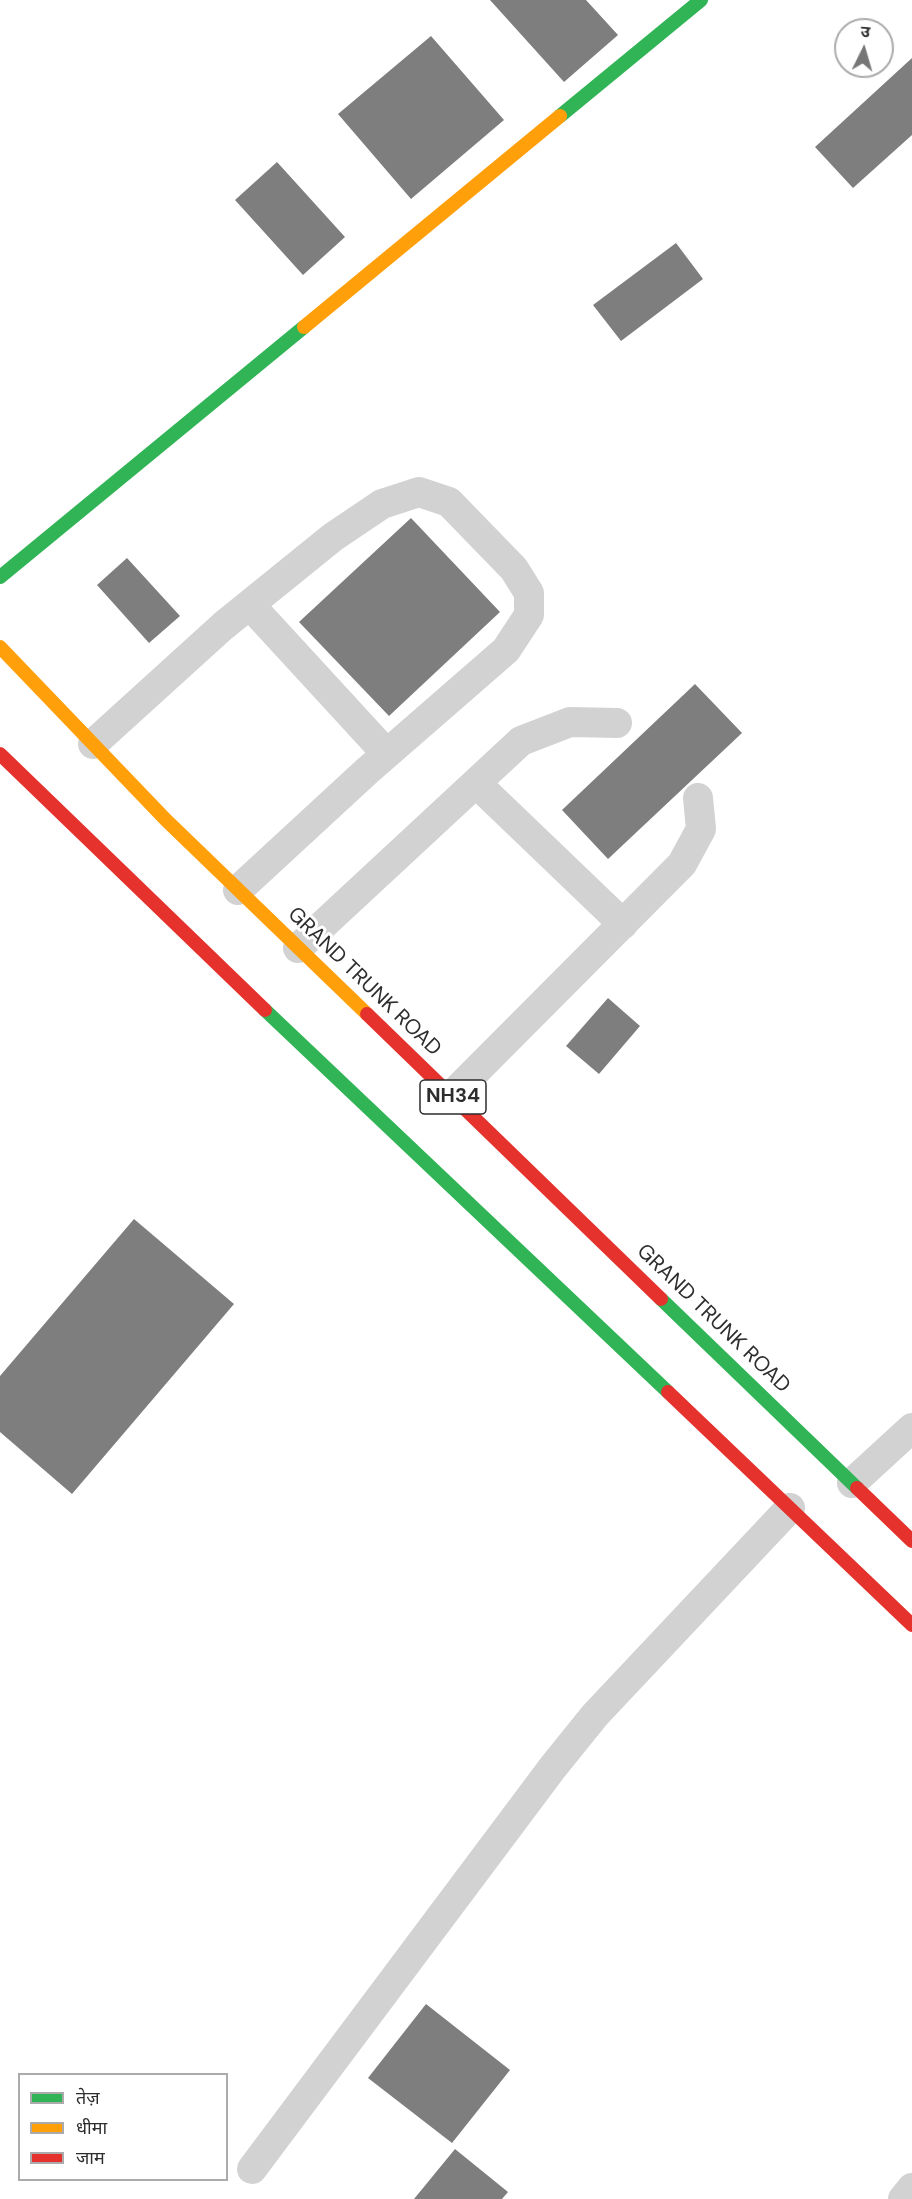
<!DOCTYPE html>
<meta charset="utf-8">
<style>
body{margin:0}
#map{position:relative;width:912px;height:2199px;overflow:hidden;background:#fff;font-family:"DM Sans","Noto Sans Devanagari",sans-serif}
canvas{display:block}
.legend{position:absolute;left:18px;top:2073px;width:210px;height:108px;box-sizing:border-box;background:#fff;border:2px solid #ababab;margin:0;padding:8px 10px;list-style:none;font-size:18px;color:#2d2d2d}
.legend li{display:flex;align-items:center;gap:12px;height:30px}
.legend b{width:30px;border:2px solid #ababab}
.north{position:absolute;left:834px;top:18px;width:60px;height:60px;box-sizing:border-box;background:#fff;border:2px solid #ababab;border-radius:50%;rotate:5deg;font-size:16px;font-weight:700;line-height:24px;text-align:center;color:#2d2d2d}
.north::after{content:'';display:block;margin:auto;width:21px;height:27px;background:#767676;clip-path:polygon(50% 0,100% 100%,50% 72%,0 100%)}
</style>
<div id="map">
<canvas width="912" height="2199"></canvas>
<ul class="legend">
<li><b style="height:8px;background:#30b455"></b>तेज़</li>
<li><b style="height:8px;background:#ff9f0a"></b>धीमा</li>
<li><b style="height:8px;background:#e5322d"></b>जाम</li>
</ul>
<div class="north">उ</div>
</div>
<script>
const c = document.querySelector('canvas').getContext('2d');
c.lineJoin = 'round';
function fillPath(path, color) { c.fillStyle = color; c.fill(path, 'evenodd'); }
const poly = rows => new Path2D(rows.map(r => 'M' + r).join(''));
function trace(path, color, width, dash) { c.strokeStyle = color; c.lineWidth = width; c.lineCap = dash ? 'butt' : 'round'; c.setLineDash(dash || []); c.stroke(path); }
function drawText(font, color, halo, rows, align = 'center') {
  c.font = font + ' "DM Sans",sans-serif'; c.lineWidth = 6; c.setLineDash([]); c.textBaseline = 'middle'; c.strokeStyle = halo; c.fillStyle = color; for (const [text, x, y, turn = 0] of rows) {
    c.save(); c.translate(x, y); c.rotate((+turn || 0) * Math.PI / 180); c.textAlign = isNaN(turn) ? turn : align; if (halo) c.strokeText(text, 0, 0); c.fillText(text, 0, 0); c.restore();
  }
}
const building = poly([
 [490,0,586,0,618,35,564,82],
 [431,36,504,120,411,199,338,114],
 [912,58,912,135,853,188,815,147],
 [277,162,345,237,303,275,235,200],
 [676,243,703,279,621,341,593,305],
 [411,518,500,612,389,716,299,622],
 [127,558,180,616,149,643,97,585],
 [695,684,742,733,608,859,562,810],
 [608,998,640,1026,599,1074,566,1046],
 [134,1219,234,1304,72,1494,0,1432,0,1376],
 [426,2004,510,2070,452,2143,368,2078],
 [455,2149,508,2192,502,2199,414,2199]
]);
const lane = poly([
 [250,605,386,753],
 [93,744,223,626,333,537,382,504,419,492,449,502,514,569,529,593,529,615,506,650,367,771,238,890],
 [476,783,623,924],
 [298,948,521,741,570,722,617,723],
 [452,1095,682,864,701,829,698,798],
 [852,1483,912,1428],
 [252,2169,553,1767,595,1715,790,1508],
 [903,2199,912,2188]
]);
const fast = poly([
 [560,116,701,0],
 [0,577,304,327],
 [265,1010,668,1392],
 [661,1299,857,1488]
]);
const slow = poly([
 [304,327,560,116],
 [0,647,166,820,367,1014]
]);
const jam = poly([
 [0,754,265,1010],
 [367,1014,661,1299],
 [668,1392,912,1625],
 [857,1488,912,1541]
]);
const shields = [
 [453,1097,66]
];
const shieldNames = [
 ["NH34",453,1097]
];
const streetNames = [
 ["GRAND TRUNK ROAD",364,982,44],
 ["GRAND TRUNK ROAD",713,1319,44]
];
fillPath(building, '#7e7e7e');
trace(lane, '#d2d2d2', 30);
trace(fast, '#30b455', 14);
trace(slow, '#ff9f0a', 14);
trace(jam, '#e5322d', 14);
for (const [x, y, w] of shields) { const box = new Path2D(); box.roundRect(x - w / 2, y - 17, w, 34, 4.5); c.fillStyle = '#fff'; c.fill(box); trace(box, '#2d2d2d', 1.5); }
drawText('bold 20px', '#2d2d2d', null, shieldNames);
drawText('21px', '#2d2d2d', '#fff', streetNames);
</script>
